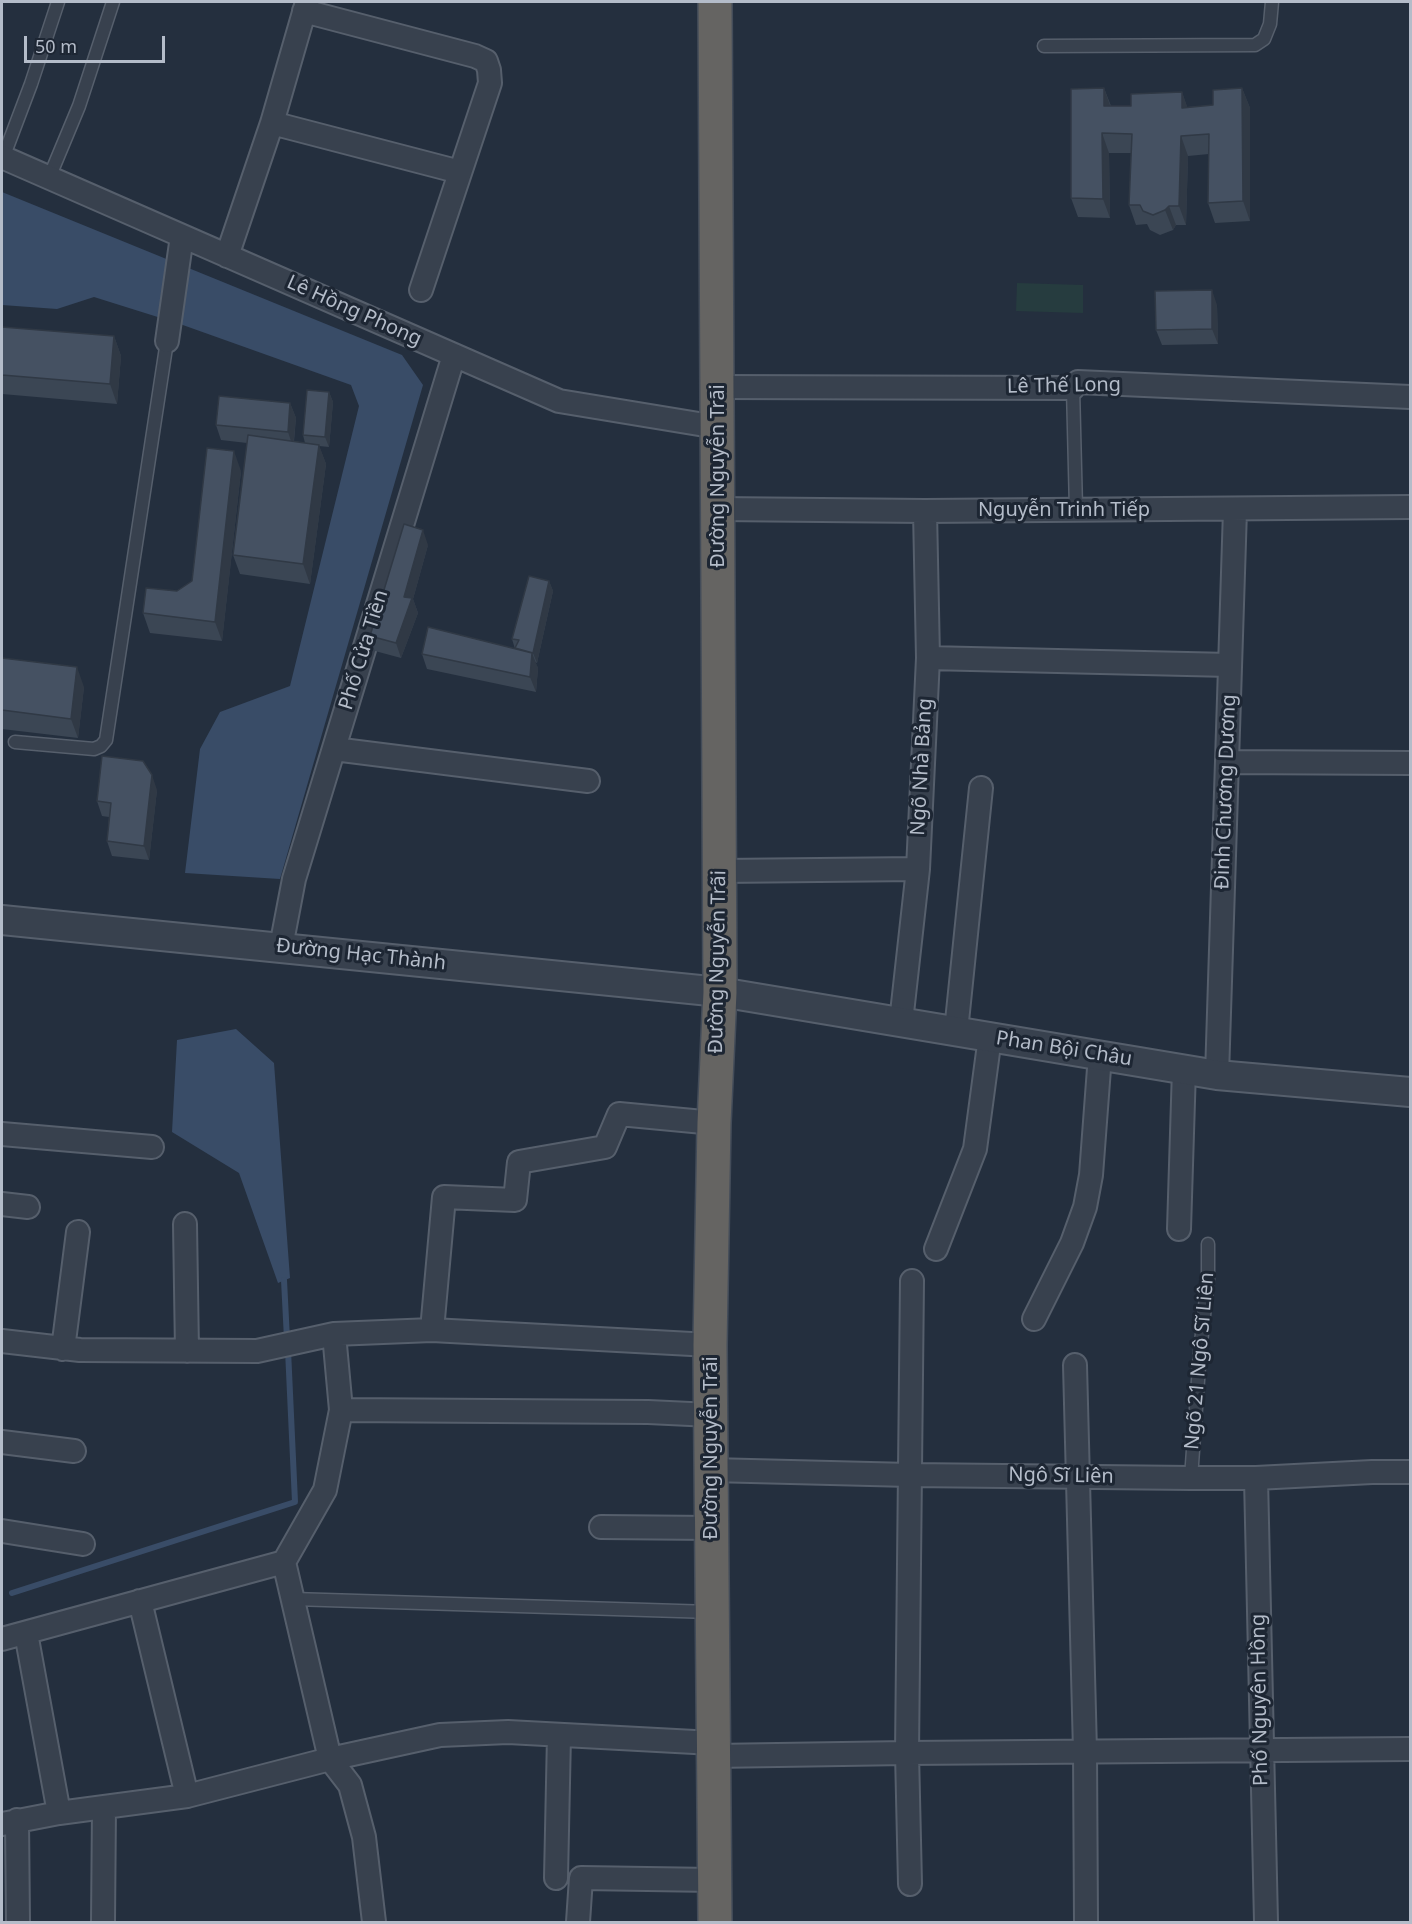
<!DOCTYPE html>
<meta charset="utf-8">
<style>
body{margin:0}
#map{position:relative;width:1412px;height:1924px;overflow:hidden;background:#242f3e;font-family:"Noto Sans",sans-serif}
canvas{display:block}
.frame{position:absolute;inset:0;border:3px solid #b4bcc9;pointer-events:none}
.scale{position:absolute;left:24px;top:36px;width:141px;height:27px;box-sizing:border-box;border:3px solid #b4bcc9;border-top:0;padding-left:8px;font-size:18px;line-height:21px;white-space:nowrap;color:#b4bcc9;-webkit-text-stroke:4px #1d2633;paint-order:stroke}
</style>
<div id="map">
<canvas width="1412" height="1924"></canvas>
<div class="frame"></div>
<div class="scale">50 m</div>
</div>
<script>
const c = document.querySelector('canvas').getContext('2d');
c.lineJoin = 'round';
function fillPath(path, color) { c.fillStyle = color; c.fill(path, 'evenodd'); }
const poly = rows => new Path2D(rows.map(r => 'M' + r).join(''));
function trace(path, color, width, dash) { c.strokeStyle = color; c.lineWidth = width; c.lineCap = dash ? 'butt' : 'round'; c.setLineDash(dash || []); c.stroke(path); }
function drawText(font, color, halo, rows, align = 'center') {
  c.font = font + ' "Noto Sans",sans-serif'; c.lineWidth = 6; c.setLineDash([]); c.textBaseline = 'middle'; c.strokeStyle = halo; c.fillStyle = color; for (const [text, x, y, turn = 0] of rows) {
    c.save(); c.translate(x, y); c.rotate((+turn || 0) * Math.PI / 180); c.textAlign = isNaN(turn) ? turn : align; if (halo) c.strokeText(text, 0, 0); c.fillText(text, 0, 0); c.restore();
  }
}
const green = poly([
 [1017,283,1083,285,1083,313,1016,311]
]);
const water = poly([
 [2,192,402,355,423,385,280,879,185,873,200,749,220,712,290,686,359,406,351,385,180,324,94,297,57,309,2,305],
 [236,1029,274,1063,290,1278,278,1283,239,1173,172,1132,177,1040]
]);
const stream = poly([
 [284,1280,287,1339],
 [12,1593,295,1502,288,1350]
]);
const service = poly([
 [1044,46,1255,45,1264,39,1270,24,1272,2],
 [3,158,31,84,58,2],
 [49,178,79,106,113,2],
 [1073,388,1076,509],
 [15,742,94,749,101,746,106,740,167,341],
 [1191,1478,1200,1352,1208,1279,1208,1244],
 [293,1599,711,1612]
]);
const minor = poly([
 [304,11,475,56,486,61,489,70,490,83,421,290],
 [272,123,460,172],
 [2,157,559,401,717,427],
 [227,256,272,123,307,2],
 [167,341,182,236],
 [717,387,1073,388,1078,382,1410,397],
 [718,509,925,511,1410,507],
 [928,658,1230,665],
 [334,749,588,781],
 [1227,762,1410,763],
 [720,871,918,869],
 [281,947,294,879,454,355],
 [901,1022,918,869,928,658,925,511],
 [956,1031,981,788],
 [1217,1075,1235,510],
 [2,1134,152,1147],
 [2,1204,28,1207],
 [185,1224,187,1351],
 [1179,1229,1184,1069],
 [936,1249,975,1149,990,1037],
 [1034,1319,1072,1243,1085,1207,1091,1175,1100,1055],
 [432,1330,444,1197,515,1200,519,1162,605,1147,619,1114,714,1123],
 [334,1334,341,1410,648,1412,711,1415],
 [2,1341,80,1350,257,1351,334,1334,432,1330,710,1345],
 [63,1349,78,1232],
 [1075,1365,1085,1751,1086,1922],
 [341,1410,325,1490,284,1562,330,1759,350,1785,364,1837,374,1922],
 [2,1442,74,1451],
 [711,1470,910,1475,1191,1478,1256,1478,1372,1472,1410,1472],
 [1256,1478,1266,1922],
 [601,1527,711,1528],
 [2,1531,83,1544],
 [140,1601,187,1796],
 [26,1633,59,1813],
 [2,1639,284,1562],
 [713,1756,907,1753,1410,1749],
 [17,1820,18,1922],
 [2,1824,59,1813,187,1796,330,1759,440,1735,508,1732,713,1743],
 [556,1878,559,1735],
 [910,1884,907,1753,912,1281],
 [103,1922,104,1807],
 [578,1922,581,1878,714,1880]
]);
const tertiary = poly([
 [2,920,720,992,1217,1075,1410,1092]
]);
const trunk = poly([
 [715,1922,710,1345,714,1123,720,992,715,2]
]);
const wall = poly([
 [1104,88,1111,106,1131,106,1182,92,1187,107,1213,105,1242,88,1250,108,1250,221,1215,223,1208,203,1209,154,1188,156,1186,225,1176,225,1173,230,1160,235,1150,230,1147,224,1136,225,1129,205,1131,153,1109,153,1110,218,1078,217,1071,198],
 [1217,305,1218,344,1162,345,1156,330],
 [2,327,114,336,121,356,117,404,2,394],
 [329,392,333,402,329,447,319,446,326,464,310,584,240,574,233,555,247,443,221,440,216,425,290,403,296,418,294,441,305,443,303,435],
 [241,471,222,641,150,633,143,613,192,581],
 [428,545,413,599,418,613,401,658,375,651,370,636],
 [549,581,553,591,537,663,535,662,538,668,536,692,427,669,422,654,515,649,512,639],
 [2,658,84,687,78,738,2,729],
 [157,790,149,860,112,856,107,841,109,817,102,816,97,801]
]);
const shadedWall = poly([
 [1104,88,1111,108,1104,106],
 [1242,88,1250,108,1250,221,1243,201],
 [1182,92,1189,112,1182,108],
 [1102,133,1109,153,1110,218,1103,199],
 [1181,136,1188,156,1186,225,1179,206],
 [1169,206,1176,225,1173,230,1165,210],
 [1212,290,1217,305,1218,344,1212,329],
 [114,336,121,356,117,404,110,384],
 [329,392,333,402,329,447,325,437],
 [290,403,296,418,293,447,288,432],
 [319,445,326,464,310,584,303,564],
 [234,451,241,471,222,641,215,622],
 [423,530,428,545,413,599,418,613,401,658,396,643,404,597],
 [549,581,553,591,537,663,533,653],
 [532,653,538,668,536,692,530,677],
 [77,667,84,687,78,738,71,719],
 [152,775,157,790,149,860,144,846]
]);
const building = poly([
 [1104,88,1104,106,1131,106,1131,94,1182,92,1182,108,1213,105,1213,90,1242,88,1243,201,1208,203,1209,134,1181,136,1179,206,1169,206,1165,210,1153,215,1143,211,1140,205,1129,205,1132,134,1102,133,1103,199,1071,198,1071,89,1104,88],
 [1212,290,1212,329,1156,330,1155,291,1212,290],
 [2,327,114,336,110,384,2,375,2,327],
 [307,390,329,392,325,437,303,435,307,390],
 [219,396,290,403,288,432,216,425,219,396],
 [248,435,319,445,303,564,233,555,248,435],
 [207,448,234,451,215,622,143,613,146,588,177,591,192,581,207,448],
 [404,524,423,530,404,597,412,598,396,643,370,636,404,524],
 [529,576,549,581,533,653,515,648,519,640,512,639,529,576],
 [428,627,532,653,530,677,422,654,428,627],
 [2,658,77,667,71,719,2,710,2,658],
 [102,756,143,761,152,775,144,846,107,841,111,803,97,801,102,756]
]);
const streetNames = [
 ["Lê Hồng Phong",354,311,24],
 ["Lê Thế Long",1064,386,-1],
 ["Đường Nguyễn Trãi",718,476,-90],
 ["Nguyễn Trinh Tiếp",1064,510],
 ["Phố Cửa Tiền",364,650,-73],
 ["Ngõ Nhà Bảng",922,767,-87],
 ["Đinh Chương Dương",1226,792,-88],
 ["Đường Hạc Thành",361,955,6],
 ["Đường Nguyễn Trãi",718,962,-89],
 ["Phan Bội Châu",1064,1049,9],
 ["Ngõ 21 Ngô Sĩ Liên",1200,1361,-85],
 ["Đường Nguyễn Trãi",711,1448,-90],
 ["Ngô Sĩ Liên",1061,1476,1],
 ["Phố Nguyên Hồng",1260,1700,-91]
];
fillPath(green, '#263c3f');
fillPath(water, '#394c67');
trace(stream, '#394c67', 6);
trace(service, '#565f6c', 15);
trace(minor, '#565f6c', 26);
trace(tertiary, '#565f6c', 32);
trace(trunk, '#434c59', 36);
trace(service, '#38414e', 12);
trace(minor, '#38414e', 22);
trace(tertiary, '#38414e', 28);
trace(trunk, '#656462', 33);
fillPath(wall, '#3b4654');
fillPath(shadedWall, '#303945');
fillPath(building, '#455162');
trace(building, '#303945', 1.5);
drawText('20px', '#b4bcc9', '#1d2633', streetNames);
</script>
